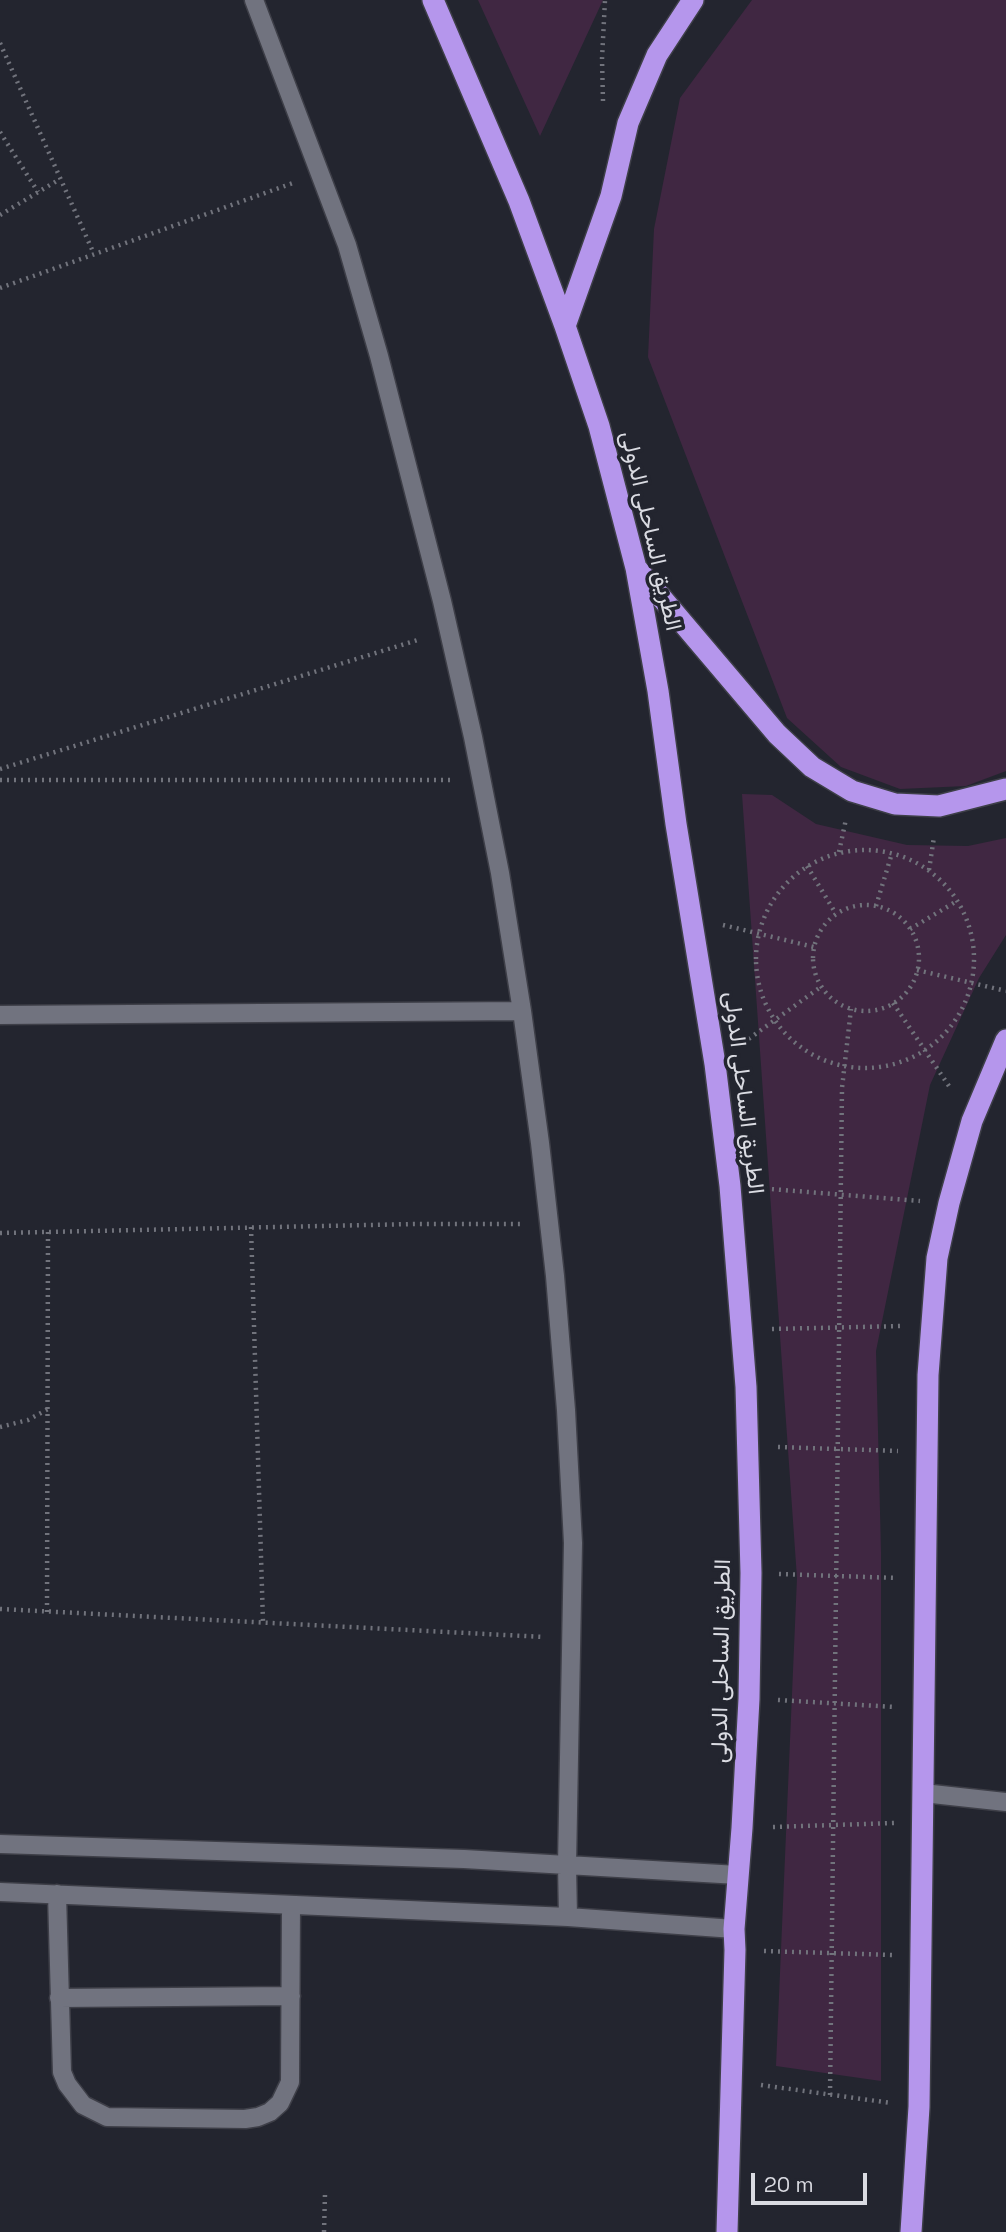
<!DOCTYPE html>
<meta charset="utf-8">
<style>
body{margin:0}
#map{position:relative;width:1006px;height:2232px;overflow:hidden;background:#23252f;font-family:"Space Grotesk",sans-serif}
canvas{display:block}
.scale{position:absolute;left:751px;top:2173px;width:116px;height:32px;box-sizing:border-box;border:4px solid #dadbe2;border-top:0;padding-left:9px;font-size:21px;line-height:24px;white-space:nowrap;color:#dadbe2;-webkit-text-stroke:5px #23252f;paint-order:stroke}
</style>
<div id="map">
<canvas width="1006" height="2232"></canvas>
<div class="scale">20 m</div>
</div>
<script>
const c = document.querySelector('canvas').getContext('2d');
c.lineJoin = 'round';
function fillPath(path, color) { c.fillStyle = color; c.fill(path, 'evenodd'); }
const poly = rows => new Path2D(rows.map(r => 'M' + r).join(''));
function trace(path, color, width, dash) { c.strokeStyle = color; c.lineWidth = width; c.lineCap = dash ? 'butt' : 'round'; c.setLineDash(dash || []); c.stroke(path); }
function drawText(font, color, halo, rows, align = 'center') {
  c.font = font + ' "Space Grotesk",Vazirmatn,sans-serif'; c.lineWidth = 7; c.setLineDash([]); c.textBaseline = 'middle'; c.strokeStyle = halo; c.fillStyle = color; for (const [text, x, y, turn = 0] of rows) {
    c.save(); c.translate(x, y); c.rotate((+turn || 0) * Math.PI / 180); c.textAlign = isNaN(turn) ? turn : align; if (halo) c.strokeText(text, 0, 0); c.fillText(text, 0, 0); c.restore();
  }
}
const green = poly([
 [478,0,603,0,540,136],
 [752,0,1006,0,1006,771,966,786,900,789,841,767,787,718,648,357,654,229,680,98],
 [742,794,772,795,816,824,907,845,968,846,1006,838,1006,935,979,978,930,1085,876,1351,881,1552,881,2081,776,2066,797,1578]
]);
const path = poly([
 [0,43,94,254],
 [603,101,602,59,605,0],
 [0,132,38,192],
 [0,215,60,179],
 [0,288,293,183],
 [0,769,421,639],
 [0,780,452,780],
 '756 959a109 109 0 1 1 218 0a109 109 0 1 1-218 0Z',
 [839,852,846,819],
 [807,866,836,914],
 [929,870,934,837],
 '813 958a53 53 0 1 1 106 0a53 53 0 1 1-106 0Z',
 [876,906,892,853],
 [723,925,814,947],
 [910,929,957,901],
 [917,970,1006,991],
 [893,1003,951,1089],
 [743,1043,822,986],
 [758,1188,920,1201],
 [251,1227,263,1622],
 [0,1233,414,1224,521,1224],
 [772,1329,903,1326],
 [0,1427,28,1420,48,1409],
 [778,1447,898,1451],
 [779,1574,897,1578],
 [0,1609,544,1637],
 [47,1612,48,1232],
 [778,1700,895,1707],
 [773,1827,894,1823],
 [764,1951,892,1955],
 [761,2085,891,2103],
 [830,2095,842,1088,851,1009],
 [324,2232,325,2194]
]);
const minor = poly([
 [254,0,347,245,379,356,442,601,473,737,500,873,522,1011,540,1143,555,1276,566,1410,573,1543,567,1865,568,1917],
 [0,1015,522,1011],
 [923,1793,1006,1802],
 [0,1844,464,1859,738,1875],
 [0,1892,568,1917,734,1929],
 [57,1894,62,2072,67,2084,83,2105,107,2117,245,2119,258,2117,270,2112,280,2103,290,2082,291,1905],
 [59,1998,291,1996]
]);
const highway = poly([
 [433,0,519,201,565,326,599,426,636,568,658,691,676,824,715,1064,730,1186,746,1387,751,1573,749,1699,742,1828,734,1929,735,1950,727,2232],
 [565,326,611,196,628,123,657,55,693,0],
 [638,570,777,734,812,767,852,791,895,804,939,806,1006,789],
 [911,2232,919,2107,928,1375,937,1258,949,1203,972,1121,1006,1040]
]);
const streetNames = [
 ["الطريق الساحلى الدولى",650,531,77],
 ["الطريق الساحلى الدولى",743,1093,83],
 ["الطريق الساحلى الدولى",722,1661,-89]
];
fillPath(green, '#402742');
trace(minor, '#3e3f48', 21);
trace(highway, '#3e3f48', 24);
trace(path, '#71737c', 4.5, [2, 5]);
trace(minor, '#71737f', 18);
trace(highway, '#b596ec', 21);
drawText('23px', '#dadbe2', '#23252f', streetNames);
</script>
